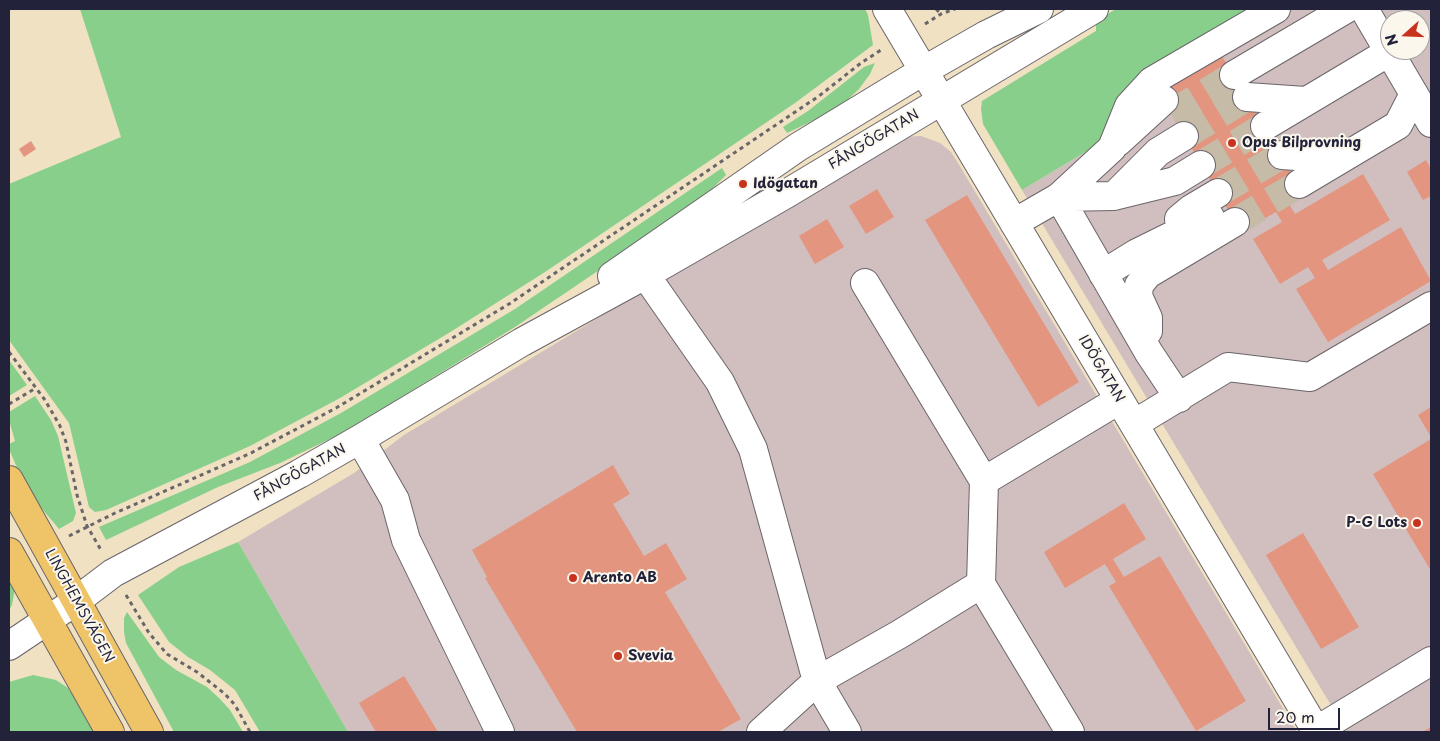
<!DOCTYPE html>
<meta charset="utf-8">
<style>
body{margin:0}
#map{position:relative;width:1440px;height:741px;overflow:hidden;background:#efe1c2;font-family:"Playpen Sans",sans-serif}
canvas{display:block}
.frame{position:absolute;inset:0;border:10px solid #22223b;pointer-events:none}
.north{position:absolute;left:1380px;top:10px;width:50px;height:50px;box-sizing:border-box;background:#fbf7ec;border:1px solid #a4a2a5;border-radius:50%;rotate:250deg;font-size:14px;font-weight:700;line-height:20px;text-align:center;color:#22223b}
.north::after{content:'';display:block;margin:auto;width:18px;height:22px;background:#c8321e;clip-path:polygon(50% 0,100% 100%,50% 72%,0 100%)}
.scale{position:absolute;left:1268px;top:708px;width:72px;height:22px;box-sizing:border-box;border:2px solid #22223b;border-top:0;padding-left:6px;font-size:15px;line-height:18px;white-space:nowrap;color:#22223b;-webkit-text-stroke:4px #fbf7ec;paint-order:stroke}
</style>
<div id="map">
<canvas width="1440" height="741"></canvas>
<div class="frame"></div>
<div class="north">N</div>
<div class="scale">20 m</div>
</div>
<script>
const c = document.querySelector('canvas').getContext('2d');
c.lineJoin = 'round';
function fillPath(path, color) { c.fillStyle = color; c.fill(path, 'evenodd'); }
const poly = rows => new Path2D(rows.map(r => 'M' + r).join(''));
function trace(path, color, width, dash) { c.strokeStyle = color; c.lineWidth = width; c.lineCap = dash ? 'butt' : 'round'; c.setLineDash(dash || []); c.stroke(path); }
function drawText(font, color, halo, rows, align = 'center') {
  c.font = font + ' "Playpen Sans",sans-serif'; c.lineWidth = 4; c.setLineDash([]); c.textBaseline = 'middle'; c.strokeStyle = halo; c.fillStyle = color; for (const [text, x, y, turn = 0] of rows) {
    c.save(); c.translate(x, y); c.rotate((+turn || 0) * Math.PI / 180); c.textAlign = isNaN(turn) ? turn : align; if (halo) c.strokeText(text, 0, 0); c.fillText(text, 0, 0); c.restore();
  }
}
const industrial = poly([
 [1261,9,1431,9,1431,732,1347,732,1022,190,1112,136,1128,89],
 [1390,20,1420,20,1420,50,1390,50],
 [921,136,940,143,951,152,958,163,1297,732,348,732,238,542,354,473,404,435,898,137]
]);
const green = poly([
 [80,9,865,9,868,15,873,45,795,103,545,272,452,331,340,398,250,446,106,510,95,512,89,507,69,423,9,340,9,184,121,137],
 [1116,9,1261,9,1129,89,1112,136,1022,190,983,124,981,109,982,101,1096,31,1096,21],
 [875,63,870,74,859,89,842,105,829,113,787,133,783,127,808,111,864,67],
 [722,168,726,175,701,200,673,220,515,327,390,404,336,436,280,463,218,487,106,540,99,527,250,462,341,413,515,309],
 [9,360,27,385,9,396],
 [35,396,51,420,58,436,76,513,73,521,59,529,27,491,9,449,9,444,15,441,9,420,9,412],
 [238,542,348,732,260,732,235,690,210,670,188,657,169,642,138,595,179,567],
 [9,577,15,588,12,605,9,610],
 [127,612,159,657,176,670,207,687,220,699,230,710,243,732,174,732,126,643,124,632,124,618],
 [33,675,56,680,68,688,96,732,9,732,9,682]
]);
const building = poly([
 [1222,56,1304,195,1289,204,1295,214,1363,174,1390,220,1322,260,1328,270,1401,227,1431,281,1328,342,1296,289,1315,278,1308,267,1280,284,1253,239,1282,222,1276,212,1241,232,1159,93],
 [31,141,36,149,24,157,19,149],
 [1426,160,1431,169,1431,196,1423,200,1407,172],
 [877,189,894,217,866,234,849,206],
 [967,195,1079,382,1038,407,925,220],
 [827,219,844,247,815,264,799,236],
 [1431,407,1431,437,1418,415],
 [1431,439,1431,571,1373,474],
 [613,465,630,494,613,504,644,556,666,543,687,579,665,592,741,719,718,732,577,732,485,578,487,577,472,550],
 [1124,503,1146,539,1113,559,1124,577,1160,556,1246,701,1196,731,1109,586,1116,582,1105,564,1065,588,1044,552],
 [1303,533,1359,627,1321,649,1266,555],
 [404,676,438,732,376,732,359,703],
 [1431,727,1431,732,1422,732]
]);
const minorTunnel = poly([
 [1171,114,1234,75],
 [1184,136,1247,97],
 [1201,165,1265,126],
 [1218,193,1282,155],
 [1235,222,1299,184]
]);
const path = poly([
 [936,9,941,14],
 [925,24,941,14,955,9],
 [9,352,45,400,60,426,66,442,77,495,87,526,101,550],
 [9,404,36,388],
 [69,536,113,514,251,453,336,408,509,304,819,96,861,63,881,50],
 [126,595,149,633,167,654,197,672,225,694,235,705,250,732]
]);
const minor = poly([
 [887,9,1317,732],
 [1364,9,1431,123],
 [1234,75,1346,9],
 [1247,97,1305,101],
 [1265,126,1389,52],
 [1118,142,1164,100],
 [1282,155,1339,159],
 [1299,184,1398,125,1414,94],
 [1114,196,1158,152,1184,136],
 [1179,219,1191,209,1218,193],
 [1014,223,1059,197,1112,148,1129,106,1152,81,1276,9],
 [635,260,720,382,753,449,817,681,761,732],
 [1103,274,1137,253,1210,217],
 [612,276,798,147,923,71,986,35,1039,9],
 [1148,331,1148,318,1138,296,1139,285,1148,274,1235,222],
 [1179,398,1149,353,1059,197,1114,196,1175,181,1201,165],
 [1134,424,1228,367,1310,377,1431,306],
 [360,439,395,500,406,540,500,732],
 [984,481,1119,400],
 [981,584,1070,732],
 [9,646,76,601,113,573,299,474,360,439,522,342,645,275,786,194,1094,9],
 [847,732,817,681,900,634,981,584,984,481,865,283],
 [1314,732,1431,661]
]);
const major = poly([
 [9,480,149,732],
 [9,552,110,732]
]);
const markers = [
 [1232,143,5,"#c8321e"],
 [743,184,5,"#c8321e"],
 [1417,523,5,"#c8321e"],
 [573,578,5,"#c8321e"],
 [618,656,5,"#c8321e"]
];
const streetNames = [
 ["FÅNGÖGATAN",874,140,-31],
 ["IDÖGATAN",1101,369,59],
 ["FÅNGÖGATAN",300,473,-29],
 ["LINGHEMSVÄGEN",79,606,61]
];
const poiNames = [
 ["Opus Bilprovning",1242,143],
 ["Idögatan",753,184],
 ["P-G Lots",1407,523,"right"],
 ["Arento AB",583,578],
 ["Svevia",628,656]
];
fillPath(industrial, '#d1bfbf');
fillPath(green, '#87cf8b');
fillPath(building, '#e39580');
trace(minorTunnel, '#c6bba7', 28, [28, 14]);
trace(minor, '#6a656a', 30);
trace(major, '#6a656a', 30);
trace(path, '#6a656a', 3, [4, 4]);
trace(minor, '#fff', 28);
trace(major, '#efc469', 28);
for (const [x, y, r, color] of markers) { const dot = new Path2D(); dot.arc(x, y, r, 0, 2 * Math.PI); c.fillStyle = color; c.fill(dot); trace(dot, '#fbf7ec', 2); }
drawText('14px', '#22223b', '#fbf7ec', streetNames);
drawText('bold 14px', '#22223b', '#fbf7ec', poiNames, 'left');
</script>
